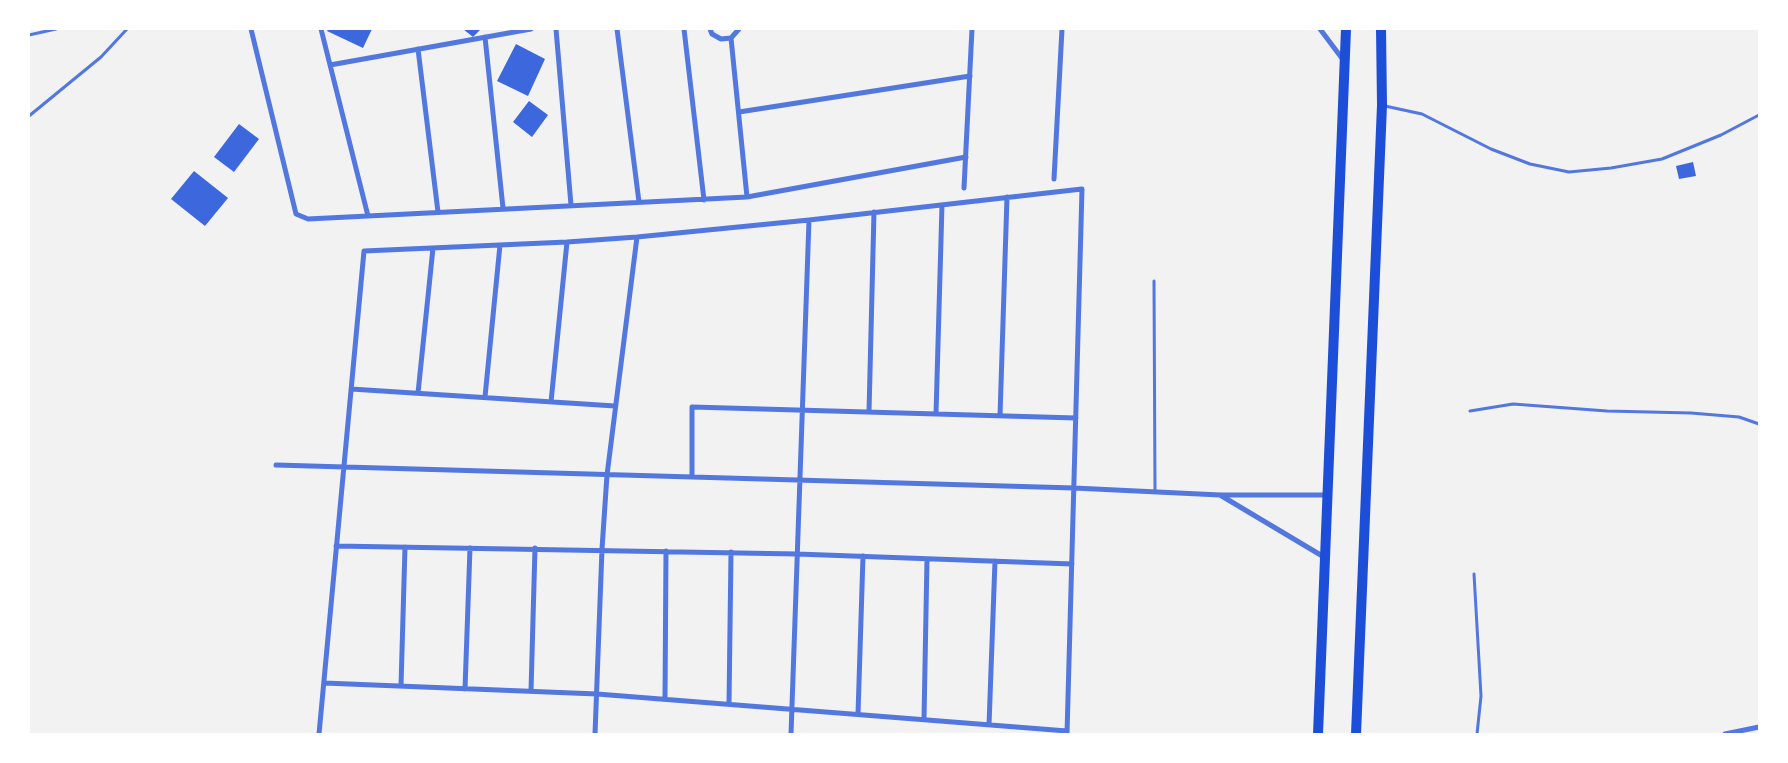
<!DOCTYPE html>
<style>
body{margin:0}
#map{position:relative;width:1788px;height:763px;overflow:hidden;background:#f2f2f2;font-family:Ubuntu,sans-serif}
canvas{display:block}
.frame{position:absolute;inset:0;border:30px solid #fff;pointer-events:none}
</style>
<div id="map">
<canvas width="1788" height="763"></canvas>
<div class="frame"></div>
</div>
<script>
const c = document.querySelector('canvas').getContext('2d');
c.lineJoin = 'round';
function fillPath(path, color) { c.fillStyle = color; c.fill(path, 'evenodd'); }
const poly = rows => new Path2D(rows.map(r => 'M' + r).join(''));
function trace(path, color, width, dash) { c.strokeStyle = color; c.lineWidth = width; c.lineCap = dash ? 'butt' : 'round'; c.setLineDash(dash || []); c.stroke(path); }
const building = poly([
 [328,29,372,29,363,48,327,31],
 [463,29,481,29,473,37],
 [516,44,545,59,528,96,497,81],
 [529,101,548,115,532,137,513,122],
 [239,124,259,139,234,172,214,157],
 [1693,162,1696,176,1679,179,1676,166],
 [194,171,228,198,205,226,171,199]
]);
const service = poly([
 [29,35,56,29],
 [1385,106,1422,114,1491,149,1530,164,1569,172,1611,168,1662,159,1721,135,1759,115],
 [29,116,101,57,127,29],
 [1154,281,1155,492],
 [1470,411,1513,404,1607,411,1691,413,1739,417,1759,424],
 [1474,574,1481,696,1477,734]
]);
const minor = poly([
 [251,29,296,214,308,219,747,197,966,157],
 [321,29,368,216],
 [556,29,571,205],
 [617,29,639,202],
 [684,29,704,200],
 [710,29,712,34,721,39,731,38,739,29],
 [1320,29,1344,61],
 [485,37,503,208],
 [731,38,747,197],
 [418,49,438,212],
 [330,65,531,29],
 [739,112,970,76],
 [1054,179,1062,29],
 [964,188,972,29],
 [351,389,615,406],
 [418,393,433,248],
 [485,397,500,245],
 [551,402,567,242],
 [869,412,874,212],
 [936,414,942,205],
 [1000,416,1007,197],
 [276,465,1074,488,1220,495,1327,495],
 [692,477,692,407,1076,418],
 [1220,495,1324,557],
 [336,546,797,554,1072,564],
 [324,683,597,694,1067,731],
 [401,686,405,547],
 [465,689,470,548],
 [531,691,535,548],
 [665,699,666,551],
 [729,704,731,552],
 [858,714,863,556],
 [924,719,927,559],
 [989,725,995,561],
 [319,734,364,251,567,242,637,237,809,220,1082,189,1067,734],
 [595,734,602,549,607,475,637,237],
 [791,734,809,220],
 [1725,734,1759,727]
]);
const trunk = poly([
 [1318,734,1346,29],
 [1356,734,1382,105,1381,29]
]);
fillPath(building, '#3d67dc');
trace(service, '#5277de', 3);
trace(minor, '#5277de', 5);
trace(trunk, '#1d4ed8', 10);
</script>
